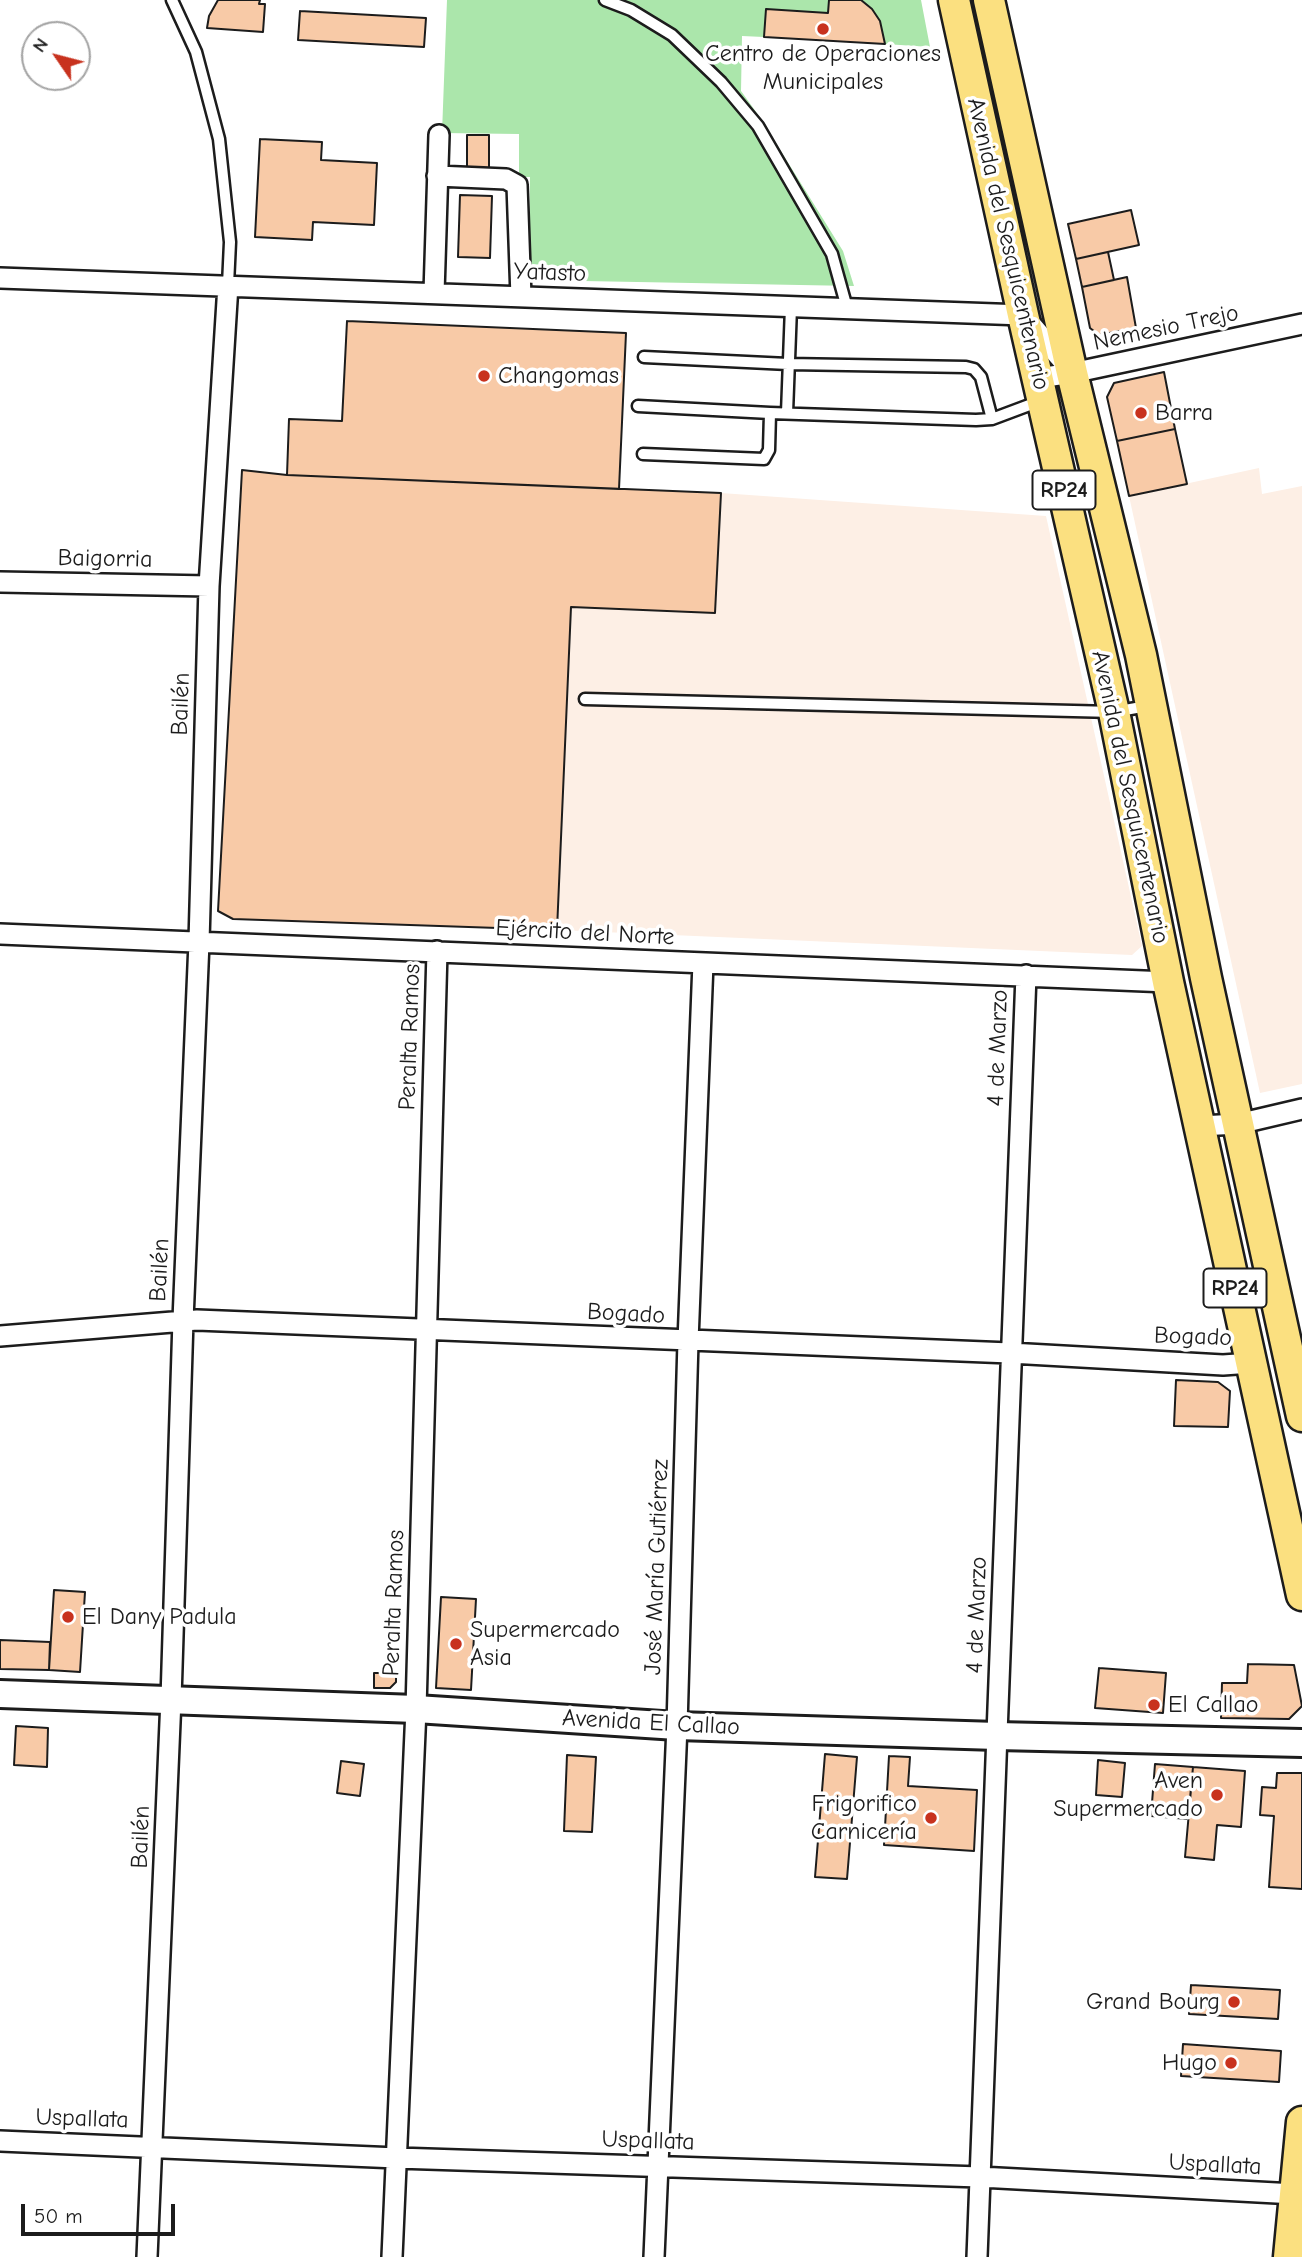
<!DOCTYPE html>
<meta charset="utf-8">
<style>
body{margin:0}
#map{position:relative;width:1302px;height:2257px;overflow:hidden;background:#fff;font-family:"Comic Neue",sans-serif}
canvas{display:block}
.north{position:absolute;left:21px;top:21px;width:70px;height:70px;box-sizing:border-box;background:#fff;border:2px solid #a4a4a4;border-radius:50%;rotate:305deg;font-size:19px;font-weight:700;line-height:28px;text-align:center;color:#1c1c1c}
.north::after{content:'';display:block;margin:auto;width:24px;height:32px;background:#c8321e;clip-path:polygon(50% 0,100% 100%,50% 72%,0 100%)}
.scale{position:absolute;left:21px;top:2204px;width:154px;height:32px;box-sizing:border-box;border:4px solid #1c1c1c;border-top:0;padding-left:9px;font-size:21px;line-height:24px;white-space:nowrap;color:#1c1c1c;-webkit-text-stroke:5px #fff;paint-order:stroke}
</style>
<div id="map">
<canvas width="1302" height="2257"></canvas>
<div class="north">N</div>
<div class="scale">50 m</div>
</div>
<script>
const c = document.querySelector('canvas').getContext('2d');
c.lineJoin = 'round';
function fillPath(path, color) { c.fillStyle = color; c.fill(path, 'evenodd'); }
const poly = rows => new Path2D(rows.map(r => 'M' + r).join(''));
function trace(path, color, width, dash) { c.strokeStyle = color; c.lineWidth = width; c.lineCap = dash ? 'butt' : 'round'; c.setLineDash(dash || []); c.stroke(path); }
function drawText(font, color, halo, rows, align = 'center') {
  c.font = font + ' "Comic Neue",sans-serif'; c.lineWidth = 7; c.setLineDash([]); c.textBaseline = 'middle'; c.strokeStyle = halo; c.fillStyle = color; for (const [text, x, y, turn = 0] of rows) {
    c.save(); c.translate(x, y); c.rotate((+turn || 0) * Math.PI / 180); c.textAlign = isNaN(turn) ? turn : align; if (halo) c.strokeText(text, 0, 0); c.fillText(text, 0, 0); c.restore();
  }
}
const built = poly([
 [1259,468,1262,494,1302,486,1302,1084,1260,1093,1129,496],
 [242,470,287,475,721,493,1046,516,1142,946,1132,955,557,930,233,919,218,911]
]);
const green = poly([
 [447,0,829,0,828,13,766,9,764,37,742,36,741,91,759,116,843,251,854,286,529,280,530,177,519,177,519,134,442,133],
 [861,0,921,0,930,47,885,44,880,21,872,9]
]);
const building = poly([
 [218,0,260,0,259,4,265,4,263,32,207,28,209,16,218,0],
 [829,0,861,0,872,9,880,21,885,44,764,37,766,9,828,13,829,0],
 [300,11,426,18,424,47,298,40,300,11],
 [467,135,489,135,489,168,467,168,467,135],
 [260,139,322,142,321,160,377,163,374,225,313,222,312,240,255,237,260,139],
 [460,195,492,196,490,258,458,257,460,195],
 [1131,210,1139,245,1076,259,1068,224,1131,210],
 [1108,252,1114,280,1082,287,1076,259,1108,252],
 [1127,277,1136,328,1099,335,1090,328,1082,287,1127,277],
 [347,321,626,333,619,489,287,475,289,419,342,421,347,321],
 [1164,372,1175,429,1117,441,1107,397,1114,383,1164,372],
 [1175,429,1187,484,1129,496,1117,441,1175,429],
 [242,470,287,475,721,493,715,613,571,607,557,930,233,919,218,911,242,470],
 [1176,1380,1218,1382,1230,1391,1228,1427,1174,1426,1176,1380],
 [54,1590,85,1592,80,1672,49,1670,54,1590],
 [441,1597,476,1599,471,1690,436,1688,441,1597],
 [0,1640,50,1642,49,1670,0,1669,0,1640],
 [1248,1664,1294,1665,1302,1706,1289,1719,1221,1718,1222,1683,1247,1683,1248,1664],
 [1099,1668,1166,1673,1163,1713,1095,1708,1099,1668],
 [374,1673,396,1673,396,1682,390,1688,374,1688,374,1673],
 [16,1726,48,1728,47,1767,14,1765,16,1726],
 [825,1754,857,1757,847,1879,815,1877,825,1754],
 [567,1755,596,1757,592,1832,564,1831,567,1755],
 [889,1756,910,1757,908,1786,977,1790,974,1851,884,1845,889,1756],
 [1098,1760,1125,1763,1122,1797,1096,1795,1098,1760],
 [341,1761,364,1764,360,1796,337,1793,341,1761],
 [1155,1764,1193,1767,1188,1819,1151,1816,1155,1764],
 [1193,1767,1245,1771,1241,1827,1217,1825,1214,1860,1185,1857,1193,1767],
 [1277,1773,1302,1773,1302,1889,1269,1887,1274,1816,1260,1815,1262,1787,1276,1788,1277,1773],
 [1191,1985,1280,1990,1278,2019,1189,2014,1191,1985],
 [1183,2044,1281,2051,1279,2082,1181,2076,1183,2044]
]);
const lane = poly([
 [172,0,196,52,219,139,230,242,228,285],
 [605,0,631,10,672,35,721,82,758,126,832,254,847,308],
 [644,357,788,364,966,367,974,369,981,377,992,419],
 [638,406,770,413,976,420,992,419,1040,401],
 [787,413,791,307],
 [643,454,764,459,769,450,770,413],
 [585,699,1114,712,1147,706]
]);
const street = poly([
 [437,176,506,179,517,185,521,297],
 [0,278,1023,315,1067,366],
 [434,293,439,135],
 [1039,378,1072,373,1302,324],
 [0,582,209,586],
 [0,934,1168,982],
 [1200,1126,1238,1124,1302,1109],
 [0,1336,197,1320,1010,1353,1223,1365,1251,1363],
 [0,2141,397,2158,980,2177,1295,2194],
 [147,2257,171,1699,183,1320,199,942,209,586,228,285],
 [392,2257,416,1709,437,951],
 [654,2257,677,1726,688,1341,703,963],
 [977,2257,1026,975]
]);
const secondary = poly([
 [0,1694,416,1709,677,1726,997,1736,1302,1743]
]);
const primary = poly([
 [954,0,1023,315,1114,712,1168,982,1302,1595],
 [989,0,1072,373,1141,655,1206,978,1302,1416],
 [1289,2257,1302,2122]
]);
const markers = [
 [823,29,7,"#c8321e"],
 [484,376,7,"#c8321e"],
 [1141,413,7,"#c8321e"],
 [68,1617,7,"#c8321e"],
 [456,1644,7,"#c8321e"],
 [1154,1705,7,"#c8321e"],
 [1217,1795,7,"#c8321e"],
 [931,1818,7,"#c8321e"],
 [1234,2002,7,"#c8321e"],
 [1231,2063,7,"#c8321e"]
];
const shields = [
 [1064,490,63],
 [1235,1288,63]
];
const shieldNames = [
 ["RP24",1064,490],
 ["RP24",1235,1288]
];
const poiNames = [
 ["Centro de Operaciones",823,54,"center"],
 ["Municipales",823,82,"center"],
 ["Changomas",498,376],
 ["Barra",1155,413],
 ["El Dany Padula",82,1617],
 ["Supermercado",470,1630],
 ["Asia",470,1658],
 ["El Callao",1168,1705],
 ["Aven",1203,1781,"right"],
 ["Supermercado",1203,1809,"right"],
 ["Frigorifico",917,1804,"right"],
 ["Carnicería",917,1832,"right"],
 ["Grand Bourg",1220,2002,"right"],
 ["Hugo",1217,2063,"right"]
];
const streetNames = [
 ["Avenida del Sesquicentenario",1008,244,77],
 ["Yatasto",550,273,2],
 ["Nemesio Trejo",1166,328,-12],
 ["Baigorria",105,559,1],
 ["Bailén",181,704,-88],
 ["Avenida del Sesquicentenario",1130,797,78],
 ["Ejército del Norte",585,933,3],
 ["Peralta Ramos",410,1037,-88],
 ["4 de Marzo",998,1048,-88],
 ["Bailén",160,1270,-87],
 ["Bogado",626,1314,3],
 ["Bogado",1193,1337,2],
 ["José María Gutiérrez",657,1567,-88],
 ["Peralta Ramos",394,1603,-88],
 ["4 de Marzo",977,1615,-88],
 ["Avenida El Callao",651,1723,3],
 ["Bailén",141,1837,-88],
 ["Uspallata",82,2119,2],
 ["Uspallata",648,2141,2],
 ["Uspallata",1215,2165,3]
];
fillPath(built, '#fdefe5');
fillPath(green, '#abe6ab');
fillPath(building, '#f8caa7');
trace(building, '#1c1c1c', 2);
trace(lane, '#1c1c1c', 15);
trace(street, '#1c1c1c', 24);
trace(secondary, '#1c1c1c', 32);
trace(primary, '#1c1c1c', 35);
trace(lane, '#fff', 10);
trace(street, '#fff', 19);
trace(secondary, '#fff', 26);
trace(primary, '#fbe080', 30);
for (const [x, y, r, color] of markers) { const dot = new Path2D(); dot.arc(x, y, r, 0, 2 * Math.PI); c.fillStyle = color; c.fill(dot); trace(dot, '#fff', 2.5); }
for (const [x, y, w] of shields) { const box = new Path2D(); box.roundRect(x - w / 2, y - 19.5, w, 39, 5); c.fillStyle = '#fff'; c.fill(box); trace(box, '#1c1c1c', 2); }
drawText('bold 23px', '#1c1c1c', null, shieldNames);
drawText('24px', '#1c1c1c', '#fff', poiNames, 'left');
drawText('24px', '#1c1c1c', '#fff', streetNames);
</script>
